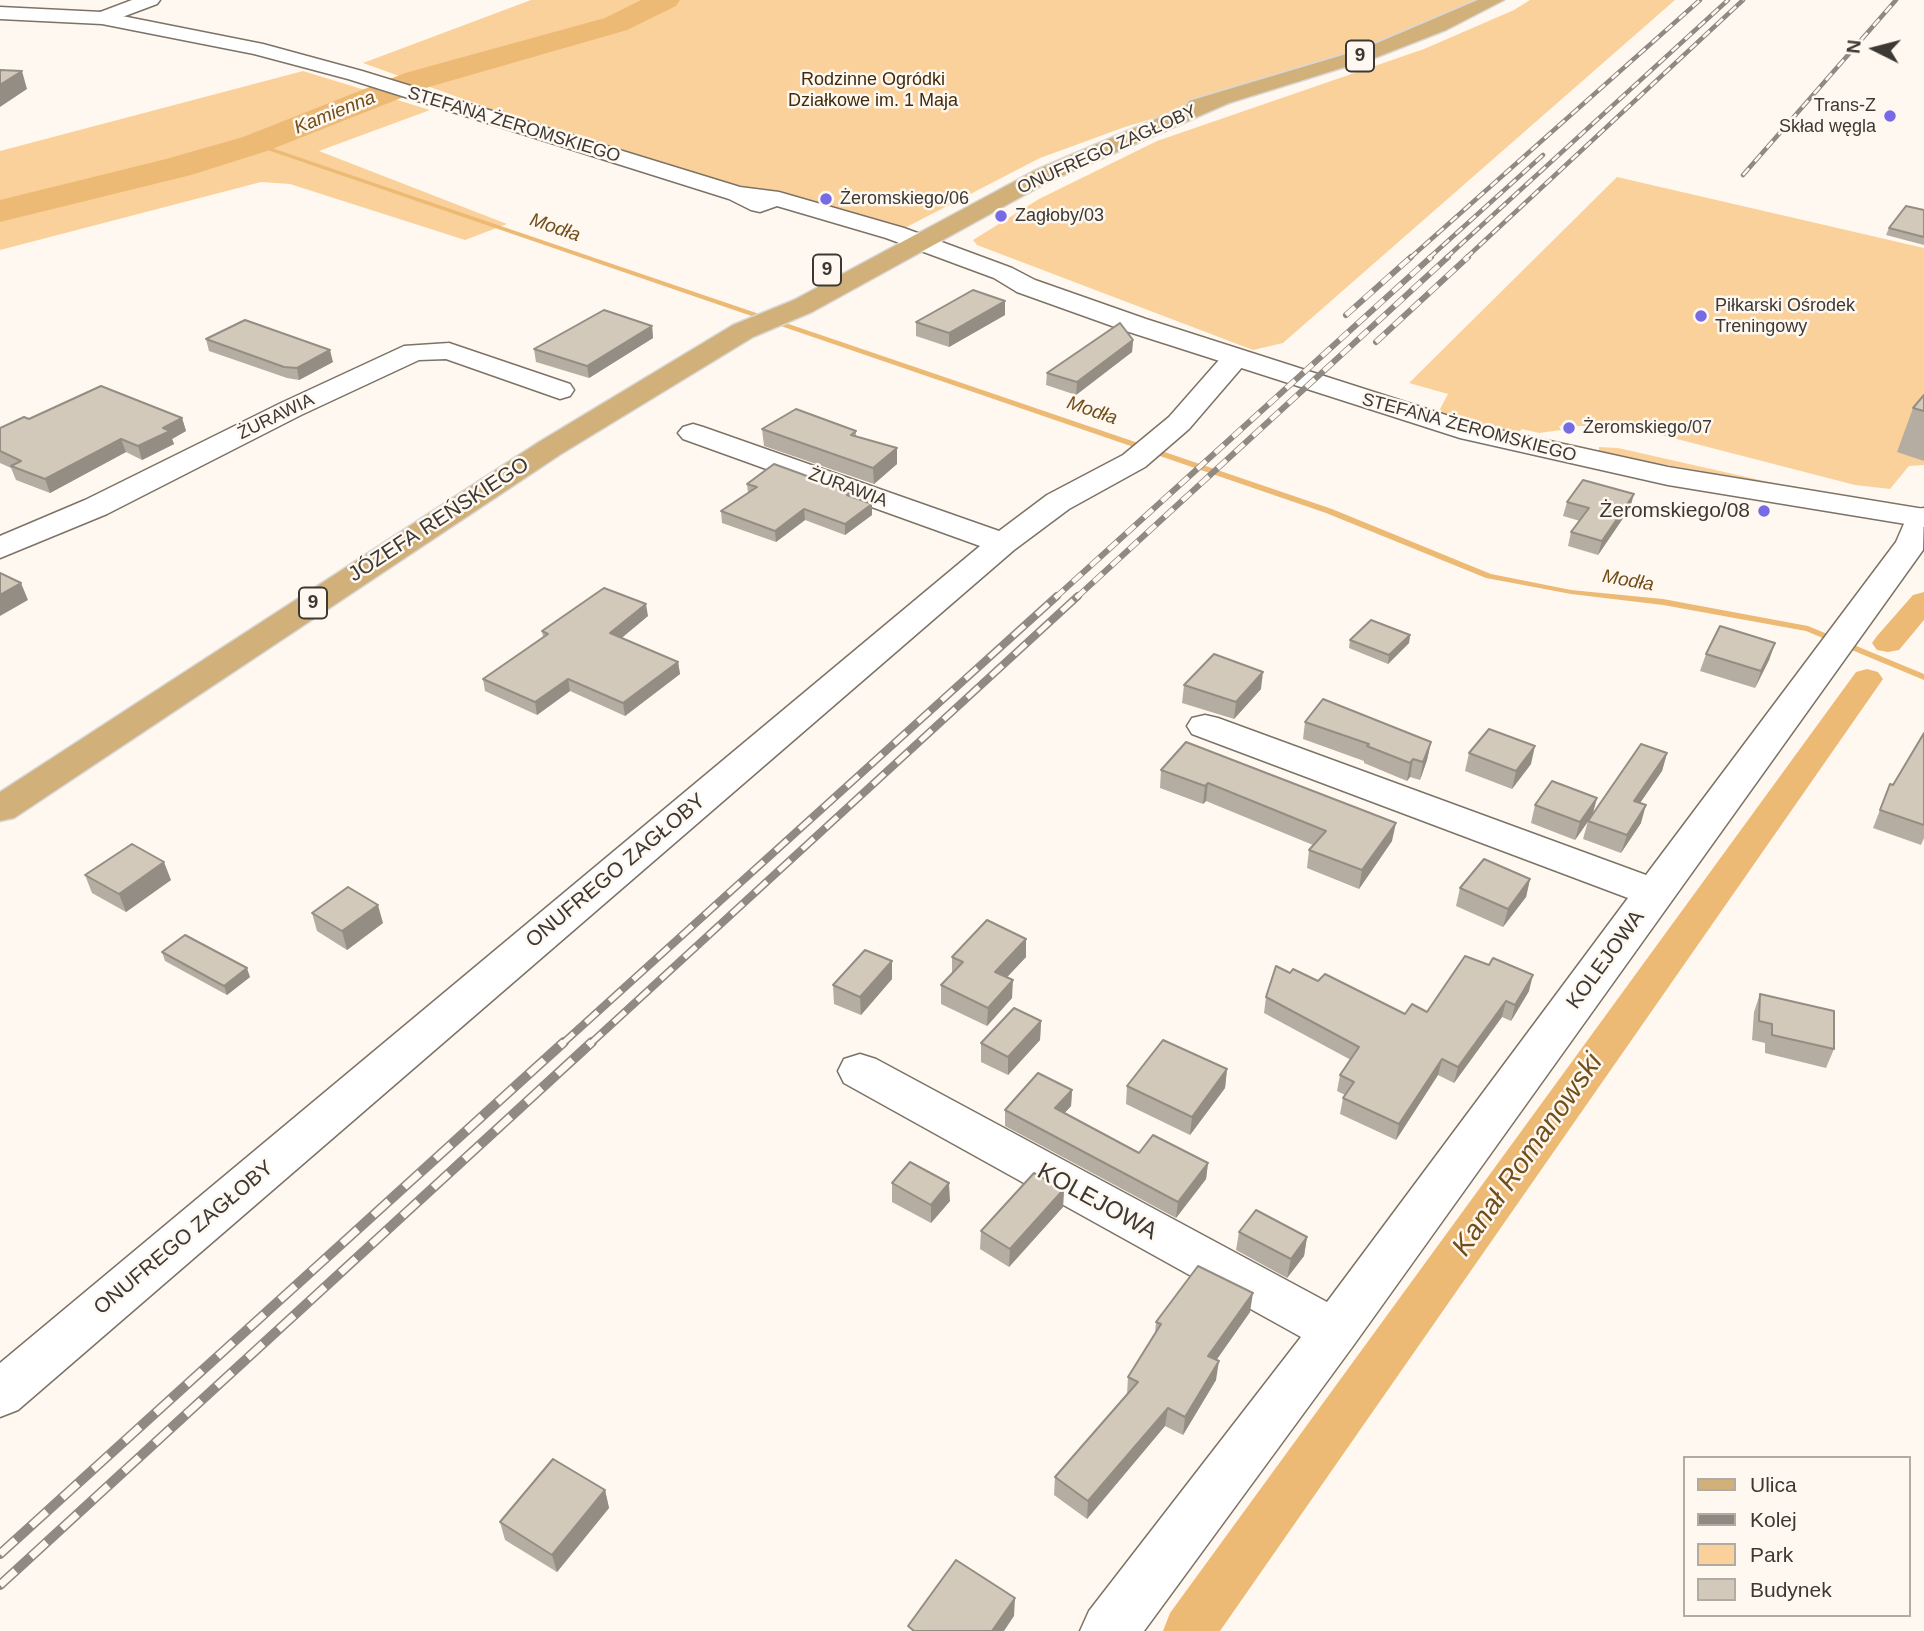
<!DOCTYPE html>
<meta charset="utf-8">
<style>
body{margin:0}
#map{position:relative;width:1924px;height:1631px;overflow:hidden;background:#fff8f0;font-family:Arial,sans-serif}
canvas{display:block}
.legend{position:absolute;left:1683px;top:1456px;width:228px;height:161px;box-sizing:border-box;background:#fff8f0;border:2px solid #b1aba4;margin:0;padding:9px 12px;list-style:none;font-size:21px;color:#3c3833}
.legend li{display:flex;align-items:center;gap:14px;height:35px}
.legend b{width:35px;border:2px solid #b1aba4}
.north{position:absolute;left:1840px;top:14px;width:70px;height:70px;-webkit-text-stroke:5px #fff8f0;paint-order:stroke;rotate:276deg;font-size:19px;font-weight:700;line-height:28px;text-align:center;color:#3c3833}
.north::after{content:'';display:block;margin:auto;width:24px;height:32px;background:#3c3833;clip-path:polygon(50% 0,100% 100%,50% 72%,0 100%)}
</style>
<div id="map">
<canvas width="1924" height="1631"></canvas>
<ul class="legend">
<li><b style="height:9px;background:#d1b07a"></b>Ulica</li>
<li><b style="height:9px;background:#8f8983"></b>Kolej</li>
<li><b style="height:19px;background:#fad19b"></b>Park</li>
<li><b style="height:19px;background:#d3c9bb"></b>Budynek</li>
</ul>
<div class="north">N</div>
</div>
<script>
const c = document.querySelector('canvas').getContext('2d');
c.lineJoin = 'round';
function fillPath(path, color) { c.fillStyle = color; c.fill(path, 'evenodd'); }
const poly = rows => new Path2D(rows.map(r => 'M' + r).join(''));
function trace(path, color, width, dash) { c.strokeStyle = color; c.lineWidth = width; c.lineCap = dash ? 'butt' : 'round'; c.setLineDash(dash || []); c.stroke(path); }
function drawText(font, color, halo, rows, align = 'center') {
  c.font = font + ' Arial,sans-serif'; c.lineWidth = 5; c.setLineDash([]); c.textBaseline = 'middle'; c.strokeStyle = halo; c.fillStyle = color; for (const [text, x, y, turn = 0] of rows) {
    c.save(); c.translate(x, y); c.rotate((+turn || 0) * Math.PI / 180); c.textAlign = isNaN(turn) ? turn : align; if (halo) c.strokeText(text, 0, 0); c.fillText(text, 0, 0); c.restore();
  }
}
const green = poly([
 [531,0,1494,0,1370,53,1125,127,1040,158,895,233,552,131,363,63],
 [1530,0,1675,0,1283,343,1253,350,977,245,973,240,1039,199,1157,141,1424,49,1514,10],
 [303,71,430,110,319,151,507,224,465,240,290,184,261,182,0,250,0,151],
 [1617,177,1924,248,1924,465,1909,466,1890,489,1855,485,1611,422,1608,426,1559,426,1561,430,1539,433,1522,429,1516,435,1443,413,1440,409,1448,394,1409,383],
 [1599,447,1618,448,1782,485,1603,454,1599,452]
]);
const stream = poly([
 [253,143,257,143,1332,509,1491,574,1571,590,1663,599,1808,626,1924,674,1924,680,1806,631,1663,605,1571,594,1486,578,1326,513,253,145,253,143]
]);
const canal = poly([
 [1924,592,1924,620,1899,650,1888,652,1877,650,1872,643,1877,636,1913,595,1924,592],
 [1867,669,1878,672,1883,679,1220,1631,1163,1631,1170,1613,1856,672,1867,669]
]);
const river = poly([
 [641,0,680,0,676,6,627,30,429,87,267,151,191,175,0,222,0,200,166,159,243,137,405,73,605,18,641,0]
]);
const street = poly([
 [132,0,160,0,157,4,109,22,95,22,92,18,95,14,132,0],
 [449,343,570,384,574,390,570,396,560,399,446,359,419,360,301,415,107,514,0,558,0,536,85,500,281,403,404,346,449,343],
 [1236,350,1246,352,1250,358,1189,429,1145,467,1069,509,1014,550,18,1410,0,1417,0,1363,980,546,683,439,678,433,683,427,693,424,703,427,999,531,1047,495,1123,455,1169,417,1226,352,1236,350],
 [1924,508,1923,550,1353,1346,1144,1631,1080,1631,1089,1611,1301,1337,844,1083,838,1071,844,1059,860,1054,876,1059,1327,1302,1628,898,1192,734,1187,726,1192,718,1205,715,1218,718,1646,875,1896,542,1910,510,1924,508]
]);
const secondary = poly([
 [0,7,102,12,263,44,362,71,740,187,779,192,904,228,1012,268,1035,280,1146,319,1477,425,1668,467,1924,509,1924,527,1668,485,1460,438,1126,331,1017,292,994,278,886,238,777,206,760,212,751,210,729,199,348,79,254,54,102,24,0,19,0,7]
]);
const primary = poly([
 [1478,0,1504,0,1446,30,1377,57,1229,103,1050,181,812,312,753,337,561,454,14,818,0,821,0,792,539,442,733,325,794,300,1034,171,1186,106,1189,101,1363,49,1478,0]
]);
const railFar3 = poly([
 [1743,175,1896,0],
 [1410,258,1700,0],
 [1429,258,1543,155],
 [1446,258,1728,0],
 [1466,258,1743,0]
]);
const railFar2 = poly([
 [1346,315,1411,257],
 [1376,342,1468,257],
 [1055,598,1431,257],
 [1076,598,1448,257]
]);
const railFar1 = poly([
 [562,1044,1057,596],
 [590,1044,1078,596]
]);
const rail = poly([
 [0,1554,564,1042],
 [0,1585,592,1042]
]);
const wall = poly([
 [1924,210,1924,245,1886,235,1889,228],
 [1005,301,1005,315,949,347,916,336,916,322],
 [652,326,653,338,589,378,536,362,534,349],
 [206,339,333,362,299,380,287,378,209,351],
 [1133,340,1132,352,1076,395,1046,385,1047,373],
 [1924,395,1924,461,1897,452,1913,408],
 [182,418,186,431,172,439,174,444,142,460,126,452,50,493,16,480,11,468,0,463,0,428,29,419],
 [762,429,856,431,856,436,897,464,874,484,764,446],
 [747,484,851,496,872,504,872,515,845,535,805,520,776,542,722,523,721,511,748,493],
 [1567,502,1630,508,1598,555,1568,546,1571,532,1580,521,1563,516],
 [648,616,621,638,678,662,680,674,625,716,570,691,537,715,485,691,483,679,543,637,542,631],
 [1410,635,1409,643,1388,664,1349,648,1350,640],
 [1775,643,1769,660,1755,688,1700,671,1706,654],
 [1184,685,1261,689,1234,719,1182,703],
 [1305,722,1431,742,1427,760,1420,780,1410,777,1407,781,1364,763,1364,761,1303,739],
 [1924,733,1924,838,1921,845,1873,828,1890,784,1893,785],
 [1186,742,1392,841,1359,889,1307,868,1309,850,1313,845,1206,801,1203,804,1160,788,1161,770],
 [1469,753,1531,764,1512,789,1465,771],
 [1667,753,1662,771,1640,803,1641,823,1621,853,1583,839,1588,821,1575,840,1531,823,1535,805,1597,798,1592,816],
 [85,875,171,880,126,912,92,893],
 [1530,879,1526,897,1503,927,1456,906,1460,888],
 [312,913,383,923,347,950,317,931],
 [1026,939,1026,957,1007,977,1012,998,987,1026,941,1004,941,985,952,974,952,957],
 [162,952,250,977,227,995,165,961],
 [892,961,892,979,861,1015,834,1004,833,985],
 [1290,973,1318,981,1405,1014,1427,1012,1529,991,1511,1021,1502,1017,1454,1083,1438,1075,1396,1140,1340,1114,1343,1098,1345,1095,1337,1091,1340,1075,1351,1060,1264,1013,1266,997],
 [1760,994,1834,1049,1826,1068,1765,1053,1765,1043,1752,1040,1754,1012],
 [1041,1021,1040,1040,1008,1075,981,1062,981,1043],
 [1227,1069,1225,1088,1190,1135,1126,1104,1127,1086],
 [1072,1090,1071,1106,1064,1113,1139,1153,1208,1163,1206,1179,1176,1218,1005,1126,1005,1110],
 [892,1183,950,1201,931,1223,892,1202],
 [1064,1189,1063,1207,1009,1267,980,1249,981,1231],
 [1239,1232,1307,1237,1304,1256,1287,1278,1236,1250],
 [1250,1312,1216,1360,1216,1380,1183,1435,1165,1426,1087,1519,1054,1495,1055,1477,1127,1395,1128,1377,1155,1333,1156,1322],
 [605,1490,609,1508,557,1572,505,1540,500,1522]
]);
const shadedWall = poly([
 [22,71,27,89,0,107,0,85],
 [1005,301,1005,315,949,347,949,333],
 [652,326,653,338,589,378,587,366],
 [1133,340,1132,352,1076,395,1077,382],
 [330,350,333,362,299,380,297,368],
 [182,418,186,431,172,439,174,444,142,460,138,446,163,428],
 [121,439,126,452,50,493,45,479],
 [897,448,897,464,874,484,873,468],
 [1634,494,1630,508,1598,555,1602,541],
 [872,504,872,515,845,535,845,524],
 [804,509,805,520,776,542,775,531],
 [21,583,28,600,0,616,0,595],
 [646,604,648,616,612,646,610,633],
 [1410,635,1409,643,1388,664,1389,655],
 [1775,643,1769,660,1755,688,1761,671],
 [678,662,680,674,625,716,623,703],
 [1263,672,1261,689,1234,719,1236,702],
 [568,679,570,691,537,715,535,702],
 [1431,742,1427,760,1420,780,1423,762],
 [1535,746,1531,764,1512,789,1516,771],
 [1667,753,1662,771,1629,819,1634,801],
 [1413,759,1410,777,1407,781,1410,763],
 [1208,783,1206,801,1203,804,1205,786],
 [1597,798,1592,816,1575,840,1580,822],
 [1646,805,1641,823,1621,853,1627,835],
 [1396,823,1392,841,1359,889,1362,870],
 [164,862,171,880,126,912,119,894],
 [1530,879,1526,897,1503,927,1508,909],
 [378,905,383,923,347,950,342,931],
 [1026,939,1026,957,995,990,995,972],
 [892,961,892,979,861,1015,860,997],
 [247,968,250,977,227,995,224,986],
 [1533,975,1529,991,1511,1021,1515,1005],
 [1013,980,1012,998,987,1026,988,1008],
 [1506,1001,1502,1017,1454,1083,1458,1067],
 [1041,1021,1040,1040,1008,1075,1008,1057],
 [1442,1059,1438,1075,1396,1140,1399,1124],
 [1227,1069,1225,1088,1190,1135,1192,1117],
 [1072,1090,1071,1106,1054,1125,1055,1108],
 [1208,1163,1206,1179,1176,1218,1178,1202],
 [949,1183,950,1201,931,1223,931,1205],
 [1064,1189,1063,1207,1009,1267,1010,1249],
 [1307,1237,1304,1256,1287,1278,1291,1259],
 [1253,1293,1250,1312,1206,1375,1208,1356],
 [1219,1361,1216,1380,1183,1435,1185,1417],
 [1168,1408,1165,1426,1087,1519,1088,1501],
 [605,1490,609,1508,557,1572,552,1555],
 [1015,1598,1014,1616,1004,1631,992,1631]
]);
const building = poly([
 [0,70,22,71,0,85,0,70],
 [1906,206,1924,210,1924,237,1889,228,1906,206],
 [973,290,1005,301,949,333,916,322,973,290],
 [604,310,652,326,587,366,534,349,604,310],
 [245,320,330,350,297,368,284,367,206,339,245,320],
 [1120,323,1133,340,1077,382,1047,373,1120,323],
 [101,386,182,418,163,428,170,431,138,446,121,439,45,479,11,466,21,461,0,451,0,428,24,417,29,419,101,386],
 [1924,395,1924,411,1913,408,1924,395],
 [796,409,856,431,851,435,897,448,873,468,762,429,796,409],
 [774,464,851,492,847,495,872,504,845,524,804,509,775,531,721,511,757,487,747,484,774,464],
 [1583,480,1634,494,1602,541,1571,532,1589,508,1567,502,1583,480],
 [0,573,21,583,0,595,0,573],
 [604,588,646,604,610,633,678,662,623,703,568,679,535,702,483,679,548,634,542,631,604,588],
 [1371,620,1410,635,1389,655,1350,640,1371,620],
 [1720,626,1775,643,1761,671,1706,654,1720,626],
 [1214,654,1263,672,1236,702,1184,685,1214,654],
 [1323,699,1431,742,1423,762,1413,759,1410,763,1367,746,1369,744,1305,722,1323,699],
 [1489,729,1535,746,1516,771,1469,753,1489,729],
 [1924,733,1924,825,1880,810,1890,784,1893,785,1924,733],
 [1186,742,1396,823,1362,870,1309,850,1326,831,1208,783,1205,786,1161,770,1186,742],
 [1641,744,1667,753,1634,801,1646,805,1627,835,1588,821,1641,744],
 [1552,781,1597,798,1580,822,1535,805,1552,781],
 [132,844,164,862,119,894,85,875,132,844],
 [1484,859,1530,879,1508,909,1460,888,1484,859],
 [348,887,378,905,342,931,312,913,348,887],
 [987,920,1026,939,995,972,1013,980,988,1008,941,985,963,962,952,957,987,920],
 [185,935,247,968,224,986,162,952,185,935],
 [865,950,892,961,860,997,833,985,865,950],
 [1465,956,1489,965,1493,958,1533,975,1515,1005,1506,1001,1458,1067,1442,1059,1399,1124,1343,1098,1354,1082,1340,1075,1359,1047,1266,997,1276,966,1290,973,1293,969,1318,981,1325,974,1405,1014,1412,1004,1427,1012,1465,956],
 [1760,994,1834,1011,1834,1049,1772,1035,1772,1024,1759,1021,1760,994],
 [1014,1008,1041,1021,1008,1057,981,1043,1014,1008],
 [1163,1040,1227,1069,1192,1117,1127,1086,1163,1040],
 [1038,1073,1072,1090,1055,1108,1139,1153,1153,1135,1208,1163,1178,1202,1005,1110,1038,1073],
 [910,1162,949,1183,931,1205,892,1183,910,1162],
 [1034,1173,1064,1189,1010,1249,981,1231,1034,1173],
 [1256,1210,1307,1237,1291,1259,1239,1232,1256,1210],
 [1198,1266,1253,1293,1208,1356,1219,1361,1185,1417,1168,1408,1088,1501,1055,1477,1138,1382,1128,1377,1161,1324,1156,1322,1198,1266],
 [553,1459,605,1490,552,1555,500,1522,553,1459],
 [956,1560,1015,1598,992,1631,914,1631,908,1626,956,1560]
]);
const markers = [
 [1890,116,7,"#766ae5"],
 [826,199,7,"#766ae5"],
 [1001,216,7,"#766ae5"],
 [1701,316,7,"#766ae5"],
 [1569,428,7,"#766ae5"],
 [1764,511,7,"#766ae5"]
];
const farParknames = [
 ["Rodzinne Ogródki",873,80],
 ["Działkowe im. 1 Maja",873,101]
];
const farPoinames = [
 ["Trans-Z",1876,106,"right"],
 ["Skład węgla",1876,127,"right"],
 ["Żeromskiego/06",840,199],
 ["Zagłoby/03",1015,216],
 ["Piłkarski Ośrodek",1715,306],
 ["Treningowy",1715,327],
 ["Żeromskiego/07",1583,428]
];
const farStreetnames = [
 ["STEFANA ŻEROMSKIEGO",514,125,17],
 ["ONUFREGO ZAGŁOBY",1107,150,-24],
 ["ŻURAWIA",276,417,-26],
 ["STEFANA ŻEROMSKIEGO",1469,428,15],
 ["ŻURAWIA",848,488,20]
];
const shields = [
 [1360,56,28],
 [827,270,28],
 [313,603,28]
];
const shieldNames = [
 ["9",1360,56],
 ["9",827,270],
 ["9",313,603]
];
const farWaternames = [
 ["Kamienna",335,113,-22],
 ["Modła",555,228,19],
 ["Modła",1092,411,19],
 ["Modła",1628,581,10]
];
const poiNames = [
 ["Żeromskiego/08",1750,511]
];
const streetNames = [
 ["JÓZEFA REŃSKIEGO",439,520,-33],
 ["ONUFREGO ZAGŁOBY",616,871,-40],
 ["KOLEJOWA",1606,960,-54],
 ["ONUFREGO ZAGŁOBY",184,1238,-40]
];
const nearStreetnames = [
 ["KOLEJOWA",1097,1202,29]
];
const nearWaternames = [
 ["Kanał Romanowski",1528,1155,-55]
];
fillPath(green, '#fad19b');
fillPath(stream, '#edba75');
fillPath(canal, '#edba75');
fillPath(river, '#edba75');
trace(street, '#7c7266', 3);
trace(secondary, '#7c7266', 3);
trace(primary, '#d8d7d6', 3);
fillPath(street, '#fff');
fillPath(secondary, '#fff');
fillPath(primary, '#d1b07a');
trace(railFar3, '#8f8983', 4.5);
trace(railFar2, '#8f8983', 6);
trace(railFar1, '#8f8983', 8);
trace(rail, '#8f8983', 10);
trace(railFar3, '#fff8f0', 2.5, [9]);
trace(railFar2, '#fff8f0', 4.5, [12]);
trace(railFar1, '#fff8f0', 5, [16]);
trace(rail, '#fff8f0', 7, [21]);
fillPath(wall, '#b5ada1');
fillPath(shadedWall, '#948d83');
fillPath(building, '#d3c9bb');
trace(building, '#948d83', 2);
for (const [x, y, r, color] of markers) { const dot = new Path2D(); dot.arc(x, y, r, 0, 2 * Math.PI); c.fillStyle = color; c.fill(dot); trace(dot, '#fff8f0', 2.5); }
drawText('18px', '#402b0c', '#fff8f0', farParknames);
drawText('18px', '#3c3833', '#fff8f0', farPoinames, 'left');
drawText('18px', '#3c3833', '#fff8f0', farStreetnames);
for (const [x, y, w] of shields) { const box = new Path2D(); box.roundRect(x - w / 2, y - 15.5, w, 31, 5); c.fillStyle = '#fff8f0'; c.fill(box); trace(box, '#3c3833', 2); }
drawText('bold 19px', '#3c3833', null, shieldNames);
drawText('italic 19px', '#714e1a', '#fff8f0', farWaternames);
drawText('21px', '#3c3833', '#fff8f0', poiNames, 'right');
drawText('21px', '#3c3833', '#fff8f0', streetNames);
drawText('24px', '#3c3833', '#fff8f0', nearStreetnames);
drawText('italic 28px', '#714e1a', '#fff8f0', nearWaternames);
</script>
